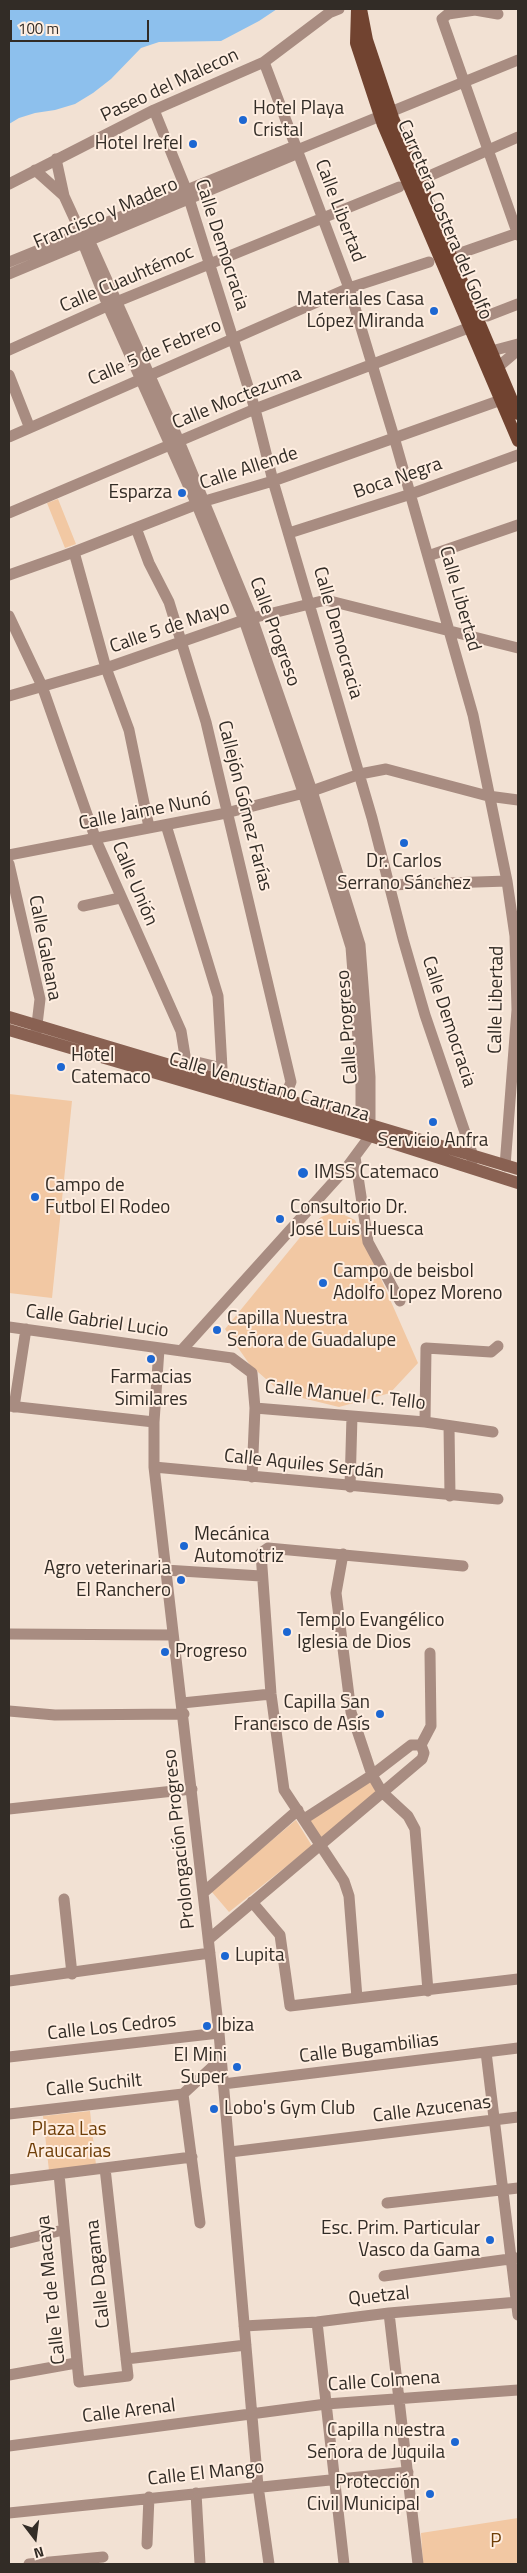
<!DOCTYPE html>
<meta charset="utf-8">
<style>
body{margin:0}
#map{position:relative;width:527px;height:2573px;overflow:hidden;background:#f2e1d3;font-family:"Titillium Web",sans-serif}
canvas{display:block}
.frame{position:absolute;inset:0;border:10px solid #322c26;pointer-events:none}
.north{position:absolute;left:10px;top:2513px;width:50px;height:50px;-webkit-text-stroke:4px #ffeee1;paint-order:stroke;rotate:165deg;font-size:14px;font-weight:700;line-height:20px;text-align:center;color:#322c26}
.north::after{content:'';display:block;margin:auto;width:18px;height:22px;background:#322c26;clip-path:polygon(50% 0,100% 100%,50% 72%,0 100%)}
.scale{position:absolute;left:10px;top:20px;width:139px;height:22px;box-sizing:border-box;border:2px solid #322c26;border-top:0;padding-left:6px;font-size:15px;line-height:18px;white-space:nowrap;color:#322c26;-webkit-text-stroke:4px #ffeee1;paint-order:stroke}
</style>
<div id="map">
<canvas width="527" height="2573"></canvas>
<div class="frame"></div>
<div class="north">N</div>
<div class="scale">100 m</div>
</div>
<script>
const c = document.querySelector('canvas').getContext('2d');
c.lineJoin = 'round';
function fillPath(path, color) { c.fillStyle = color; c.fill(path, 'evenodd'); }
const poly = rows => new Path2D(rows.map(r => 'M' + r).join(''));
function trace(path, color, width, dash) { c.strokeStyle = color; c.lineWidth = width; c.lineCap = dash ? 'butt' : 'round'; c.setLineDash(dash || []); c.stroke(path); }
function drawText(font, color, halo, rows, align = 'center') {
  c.font = font + ' "Titillium Web",sans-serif'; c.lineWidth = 4; c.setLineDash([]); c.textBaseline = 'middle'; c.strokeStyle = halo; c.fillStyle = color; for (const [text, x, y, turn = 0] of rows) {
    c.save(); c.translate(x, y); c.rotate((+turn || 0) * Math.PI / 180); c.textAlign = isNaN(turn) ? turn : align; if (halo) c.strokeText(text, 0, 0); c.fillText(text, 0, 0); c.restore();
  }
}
const green = poly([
 [58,499,76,544,65,548,47,503],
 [9,1094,72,1101,52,1298,9,1293],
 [336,1211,355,1220,418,1363,390,1393,339,1407,282,1393,250,1365,225,1329,302,1235,321,1217],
 [370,1779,378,1791,321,1838,310,1821],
 [296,1820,312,1846,229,1912,211,1891],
 [90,2111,96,2165,49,2171,43,2116],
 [518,2518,518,2564,423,2564,421,2533]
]);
const water = poly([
 [9,9,277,9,259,21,221,41,159,42,141,48,111,79,93,93,75,104,55,110,35,113,19,118,9,124]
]);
const street = poly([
 [498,14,475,10,448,14,442,19,518,235],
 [264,62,349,288,394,437,473,715,507,881,515,936,517,1010,505,1166],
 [154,110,186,189,255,409,273,481,372,818,403,939,425,1015,473,1156,472,1162],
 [56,159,64,196,81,233,83,243,108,306,197,505,244,620,303,792,351,947,361,1077,361,1130],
 [35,170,64,196],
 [420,180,518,137],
 [9,184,154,110,264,62,329,13,339,9],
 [81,233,89,240,179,441,252,618,312,791,360,945,370,1077,370,1136,347,1167,181,1351],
 [452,256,518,233],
 [9,262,290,148,297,150],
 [9,274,294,155,297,150,518,60],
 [487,316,518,304],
 [9,350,116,302,399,187],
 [484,353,518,344],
 [490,370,498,367,518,350],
 [9,375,29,426],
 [9,437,349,288,429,262],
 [9,513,255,409,476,325],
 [136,528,149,563,169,602,206,722,291,1082,284,1099],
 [289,533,411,494,518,455],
 [74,552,106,668,129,730,149,827],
 [428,556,518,525],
 [9,575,74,552,205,501,273,481,501,400],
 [9,616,42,686,96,840,181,1031,186,1062,181,1078],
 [9,696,106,668,244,620,326,600,518,648],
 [166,825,218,996,222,1068,197,1062,186,1062],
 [9,855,226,813,312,791,360,774,386,769,488,796,518,800],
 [9,864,40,999,36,1033],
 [388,885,507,881],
 [83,906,120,898],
 [355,1157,368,1242,400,1301],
 [9,1327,232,1358,252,1373,255,1408,252,1477],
 [159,1349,154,1422,154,1467,219,2033,258,2486,269,2564],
 [9,1406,154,1422],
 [14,1407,26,1329],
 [255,1408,425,1422,493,1432],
 [425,1422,426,1348,491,1352,498,1346],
 [449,1426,450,1496],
 [154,1467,498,1499],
 [350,1487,352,1416],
 [343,1554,336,1593,351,1712,372,1775,382,1792,408,1816,415,1829,428,1991],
 [165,1570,261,1576],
 [9,1634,172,1635],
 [182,1703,271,1694],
 [9,1711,55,1715,184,1714],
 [9,1809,192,1789],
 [304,1819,372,1775,411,1745,421,1745],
 [204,1892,298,1810],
 [64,1899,72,1974],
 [252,1902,280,1935,290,2006,518,1979],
 [209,1939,422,1759,424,1753,421,1745,431,1726,430,1653],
 [9,1981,210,1953],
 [357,1998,349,1896,344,1881,284,1790,271,1694,261,1553,268,1548,463,1566],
 [486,2052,518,2315],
 [9,2057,219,2033],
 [223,2084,518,2048],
 [183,2094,200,2223],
 [183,2094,222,2058],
 [9,2114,183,2094],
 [230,2152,518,2117],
 [59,2174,79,2382,128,2376,105,2168],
 [9,2180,192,2157],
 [387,2203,518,2188],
 [9,2243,63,2230],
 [384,2276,517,2258],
 [389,2313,418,2564],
 [317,2322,344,2564],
 [244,2326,317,2322,389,2313,518,2302],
 [126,2359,246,2345],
 [9,2375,76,2363],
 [9,2446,326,2404,518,2390],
 [196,2493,200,2564],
 [9,2513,408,2472],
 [147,2544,149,2497],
 [29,2564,103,2557]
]);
const secondary = poly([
 [9,1017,518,1169],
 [9,1030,361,1133,518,1183]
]);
const primary = poly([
 [357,9,356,43,383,125,518,441],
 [361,9,367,40,393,118,518,414]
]);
const markers = [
 [243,120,5,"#1d67d2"],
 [193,144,5,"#1d67d2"],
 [434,311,5,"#1d67d2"],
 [182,493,5,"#1d67d2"],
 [404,843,5,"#1d67d2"],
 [61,1067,5,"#1d67d2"],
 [433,1122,5,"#1d67d2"],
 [303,1173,6,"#1d67d2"],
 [35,1197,5,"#1d67d2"],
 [280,1219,5,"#1d67d2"],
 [323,1283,5,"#1d67d2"],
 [217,1330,5,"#1d67d2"],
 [151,1359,5,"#1d67d2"],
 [184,1546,5,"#1d67d2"],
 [181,1580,5,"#1d67d2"],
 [287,1632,5,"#1d67d2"],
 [165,1652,5,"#1d67d2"],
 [380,1714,5,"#1d67d2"],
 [225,1956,5,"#1d67d2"],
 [207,2026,5,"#1d67d2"],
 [237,2067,5,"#1d67d2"],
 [214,2109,5,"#1d67d2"],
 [490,2240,5,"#1d67d2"],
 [455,2442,5,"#1d67d2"],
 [430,2494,5,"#1d67d2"]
];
const streetNames = [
 ["Paseo del Malecon",170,86,-25],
 ["Calle Libertad",339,211,69],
 ["Francisco y Madero",106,214,-23],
 ["Carretera Costera del Golfo",444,220,67],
 ["Calle Democracia",221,245,72],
 ["Calle Cuauhtémoc",127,280,-23],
 ["Calle 5 de Febrero",155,353,-23],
 ["Calle Moctezuma",237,399,-22],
 ["Calle Allende",249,469,-18],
 ["Boca Negra",398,479,-19],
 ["Calle Libertad",459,599,74],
 ["Calle 5 de Mayo",170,628,-19],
 ["Calle Progreso",274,632,70],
 ["Calle Democracia",337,633,74],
 ["Callejón Gómez Farías",244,806,76],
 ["Calle Jaime Nunó",145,812,-11],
 ["Calle Unión",134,884,67],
 ["Calle Galeana",44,948,79],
 ["Calle Libertad",497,1000,-89],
 ["Calle Democracia",448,1022,72],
 ["Calle Progreso",348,1027,-94],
 ["Calle Venustiano Carranza",269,1088,16],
 ["Calle Gabriel Lucio",97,1322,8],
 ["Calle Manuel C. Tello",345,1396,6],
 ["Calle Aquiles Serdán",304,1465,6],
 ["Prolongación Progreso",180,1839,-96],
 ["Calle Los Cedros",112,2028,-6],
 ["Calle Bugambilias",369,2049,-7],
 ["Calle Suchilt",94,2086,-6],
 ["Calle Azucenas",432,2110,-7],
 ["Calle Dagama",99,2274,-96],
 ["Calle Te de Macaya",52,2290,-96],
 ["Quetzal",379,2297,-6],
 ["Calle Colmena",384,2382,-4],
 ["Calle Arenal",129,2412,-7],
 ["Calle El Mango",206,2474,-6]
];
const poiNames = [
 ["Hotel Playa",253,109],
 ["Cristal",253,131],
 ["Hotel Irefel",183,144,"right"],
 ["Materiales Casa",424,300,"right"],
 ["López Miranda",424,322,"right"],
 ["Esparza",172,493,"right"],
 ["Dr. Carlos",404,862,"center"],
 ["Serrano Sánchez",404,884,"center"],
 ["Hotel",71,1056],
 ["Catemaco",71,1078],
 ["Servicio Anfra",433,1141,"center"],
 ["IMSS Catemaco",314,1173],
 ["Campo de",45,1186],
 ["Futbol El Rodeo",45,1208],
 ["Consultorio Dr.",290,1208],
 ["José Luis Huesca",290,1230],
 ["Campo de beisbol",333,1272],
 ["Adolfo Lopez Moreno",333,1294],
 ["Capilla Nuestra",227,1319],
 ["Señora de Guadalupe",227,1341],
 ["Farmacias",151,1378,"center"],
 ["Similares",151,1400,"center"],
 ["Mecánica",194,1535],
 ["Automotriz",194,1557],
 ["Agro veterinaria",171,1569,"right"],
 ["El Ranchero",171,1591,"right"],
 ["Templo Evangélico",297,1621],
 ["Iglesia de Dios",297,1643],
 ["Progreso",175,1652],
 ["Capilla San",370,1703,"right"],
 ["Francisco de Asís",370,1725,"right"],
 ["Lupita",235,1956],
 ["Ibiza",217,2026],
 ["El Mini",227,2056,"right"],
 ["Super",227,2078,"right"],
 ["Lobo's Gym Club",224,2109],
 ["Esc. Prim. Particular",480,2229,"right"],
 ["Vasco da Gama",480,2251,"right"],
 ["Capilla nuestra",445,2431,"right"],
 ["Señora de Juquila",445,2453,"right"],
 ["Protección",420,2483,"right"],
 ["Civil Municipal",420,2505,"right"]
];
const parkNames = [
 ["Plaza Las",69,2130],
 ["Araucarias",69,2152],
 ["P",496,2542]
];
fillPath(green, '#f2c8a3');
fillPath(water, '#8dc0ed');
trace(street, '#a88c81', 11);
trace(secondary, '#896152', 12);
trace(primary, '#714330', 12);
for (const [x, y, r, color] of markers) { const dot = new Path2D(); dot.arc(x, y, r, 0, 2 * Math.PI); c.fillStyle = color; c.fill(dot); trace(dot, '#ffeee1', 2); }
drawText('19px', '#322c26', '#ffeee1', streetNames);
drawText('19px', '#322c26', '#ffeee1', poiNames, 'left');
drawText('19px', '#6e3e08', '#ffeee1', parkNames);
</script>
